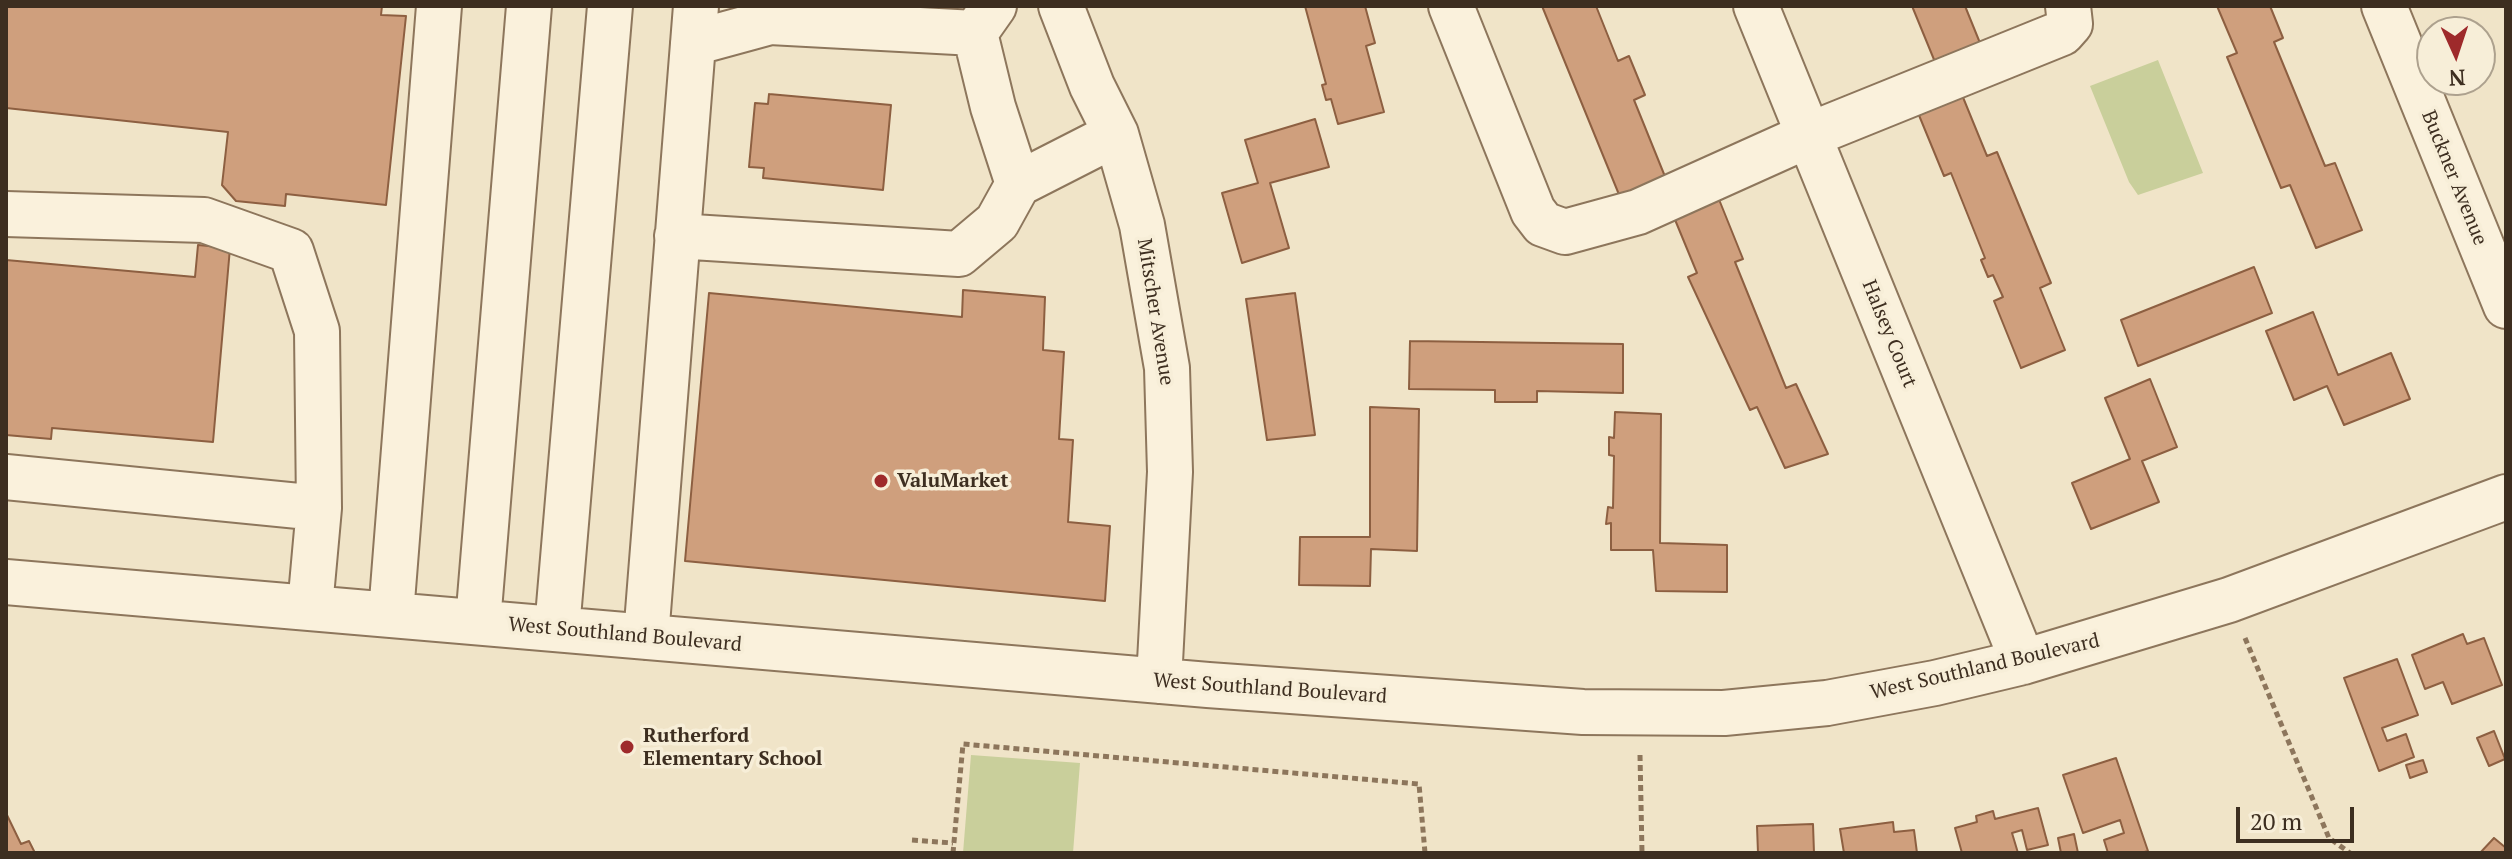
<!DOCTYPE html>
<style>
body{margin:0}
#map{position:relative;width:2512px;height:859px;overflow:hidden;background:#f0e4c8;font-family:"PT Serif",serif}
canvas{display:block}
.frame{position:absolute;inset:0;border:8px solid #3d2e20;pointer-events:none}
.north{position:absolute;left:2416px;top:16px;width:80px;height:80px;box-sizing:border-box;background:#f7eed8;border:2px solid #ada18e;border-radius:50%;rotate:177deg;font-size:22px;font-weight:700;line-height:32px;text-align:center;color:#3d2e20}
.north::after{content:'';display:block;margin:auto;width:28px;height:36px;background:#9e2a2b;clip-path:polygon(50% 0,100% 100%,50% 72%,0 100%)}
.scale{position:absolute;left:2236px;top:807px;width:118px;height:36px;box-sizing:border-box;border:4px solid #3d2e20;border-top:0;padding-left:10px;font-size:24px;line-height:28px;white-space:nowrap;color:#3d2e20;-webkit-text-stroke:6px #f7eed8;paint-order:stroke}
</style>
<div id="map">
<canvas width="2512" height="859"></canvas>
<div class="frame"></div>
<div class="north">N</div>
<div class="scale">20 m</div>
</div>
<script>
const c = document.querySelector('canvas').getContext('2d');
c.lineJoin = 'round';
function fillPath(path, color) { c.fillStyle = color; c.fill(path, 'evenodd'); }
const poly = rows => new Path2D(rows.map(r => 'M' + r).join(''));
function trace(path, color, width, dash) { c.strokeStyle = color; c.lineWidth = width; c.lineCap = dash ? 'butt' : 'round'; c.setLineDash(dash || []); c.stroke(path); }
function drawText(font, color, halo, rows, align = 'center') {
  c.font = font + ' "PT Serif",serif'; c.lineWidth = 7; c.setLineDash([]); c.textBaseline = 'middle'; c.strokeStyle = halo; c.fillStyle = color; for (const [text, x, y, turn = 0] of rows) {
    c.save(); c.translate(x, y); c.rotate((+turn || 0) * Math.PI / 180); c.textAlign = isNaN(turn) ? turn : align; if (halo) c.strokeText(text, 0, 0); c.fillText(text, 0, 0); c.restore();
  }
}
const green = poly([
 [2158,60,2203,173,2138,195,2129,182,2090,86],
 [971,755,1080,763,1073,853,963,853]
]);
const building = poly([
 [6,6,382,6,381,15,406,16,386,205,286,194,285,206,236,201,222,185,228,132,6,108,6,6],
 [1305,6,1365,6,1375,43,1366,46,1384,112,1338,124,1331,99,1326,100,1322,85,1326,84,1305,6],
 [1542,6,1596,6,1618,61,1629,56,1645,95,1634,100,1666,179,1620,197,1542,6],
 [1912,6,1965,6,1980,43,1935,62,1912,6],
 [2217,6,2270,6,2283,38,2274,42,2325,166,2335,163,2362,230,2316,248,2290,185,2281,188,2227,57,2237,53,2217,6],
 [1960,90,1987,156,1997,152,2051,283,2040,288,2065,350,2021,368,1994,301,2003,297,1993,275,1988,277,1981,260,1985,258,1951,173,1944,176,1916,108,1960,90],
 [769,94,891,105,883,190,763,178,764,168,749,167,755,103,768,104,769,94],
 [1315,119,1329,167,1270,183,1289,248,1242,263,1222,193,1258,183,1245,140,1315,119],
 [1716,192,1743,259,1735,262,1786,388,1796,384,1828,454,1785,468,1757,407,1750,410,1688,277,1697,273,1671,210,1716,192],
 [198,245,230,248,213,442,52,428,51,439,6,435,6,260,195,277,198,245],
 [2254,267,2272,313,2138,366,2121,320,2254,267],
 [963,290,1045,297,1043,350,1064,352,1059,439,1073,440,1068,522,1110,526,1105,601,685,561,709,293,962,317,963,290],
 [1295,293,1315,435,1267,440,1246,299,1295,293],
 [2313,312,2338,375,2391,353,2410,399,2344,425,2327,386,2294,400,2266,331,2313,312],
 [1410,341,1623,344,1623,393,1537,391,1537,402,1495,402,1495,390,1409,389,1410,341],
 [2150,379,2177,447,2142,461,2159,502,2091,529,2072,483,2130,459,2105,398,2150,379],
 [1370,407,1419,409,1417,551,1371,549,1370,586,1299,585,1300,537,1370,537,1370,407],
 [1615,412,1661,414,1660,543,1727,545,1727,592,1656,591,1653,550,1611,550,1611,523,1606,524,1608,507,1613,508,1614,456,1609,455,1609,437,1614,438,1615,412],
 [2463,634,2467,644,2484,638,2502,685,2452,704,2443,682,2425,689,2412,655,2463,634],
 [2397,659,2418,715,2382,728,2387,741,2406,734,2414,757,2379,771,2344,678,2397,659],
 [2494,731,2505,759,2489,766,2477,738,2494,731],
 [2116,758,2148,851,2141,853,2108,853,2104,840,2124,833,2120,820,2083,833,2063,775,2116,758],
 [2423,760,2427,772,2410,778,2406,765,2423,760],
 [2038,808,2048,845,2027,850,2022,830,2012,833,2018,853,1962,853,1955,828,1977,822,1976,816,1993,811,1995,819,2038,808],
 [6,813,21,844,29,841,35,853,6,853,6,813],
 [1893,822,1894,832,1914,830,1917,853,1844,853,1840,829,1893,822],
 [1813,824,1814,853,1758,853,1757,826,1813,824],
 [2074,834,2078,853,2061,853,2058,838,2074,834],
 [2494,838,2506,848,2506,853,2480,853,2494,838]
]);
const path = poly([
 [2245,638,2329,838,2350,853],
 [1640,755,1642,853],
 [912,840,953,843],
 [953,853,963,744,1419,784,1425,853]
]);
const minor = poly([
 [994,6,975,33,993,107,1018,184],
 [1061,6,1092,86,1116,134,1142,225,1167,368,1170,472,1159,681],
 [1451,6,1533,211,1543,224,1565,232,1638,212,1807,136,2062,33,2070,24,2068,6],
 [1756,6,2023,662],
 [2384,6,2506,306],
 [693,43,770,22,975,33],
 [6,214,204,220,291,251,317,331,319,508],
 [677,236,959,254,997,222,1018,184,1116,134],
 [6,477,319,508,310,607],
 [6,582,1208,685,1583,712,1724,713,1827,703,1935,683,2023,662,2229,600,2506,497],
 [391,614,439,6],
 [478,622,529,6],
 [557,629,610,6],
 [646,637,696,6]
]);
const markers = [
 [881,481,8,"#9e2a2b"],
 [627,747,8,"#9e2a2b"]
];
const streetNames = [
 ["Buckner Avenue",2454,178,68],
 ["Mitscher Avenue",1155,312,81],
 ["Halsey Court",1889,334,68],
 ["West Southland Boulevard",625,635,5],
 ["West Southland Boulevard",1985,667,-13],
 ["West Southland Boulevard",1270,689,4]
];
const poiNames = [
 ["ValuMarket",897,481],
 ["Rutherford",643,736],
 ["Elementary School",643,759]
];
fillPath(green, '#c9cf9b');
fillPath(building, '#cf9f7d');
trace(building, '#8d5f41', 2);
trace(minor, '#8d765c', 48);
trace(path, '#8d765c', 5, [6, 4]);
trace(minor, '#faf1dc', 44);
for (const [x, y, r, color] of markers) { const dot = new Path2D(); dot.arc(x, y, r, 0, 2 * Math.PI); c.fillStyle = color; c.fill(dot); trace(dot, '#f7eed8', 3); }
drawText('20px', '#3d2e20', '#f7eed8', streetNames);
drawText('bold 20px', '#3d2e20', '#f7eed8', poiNames, 'left');
</script>
